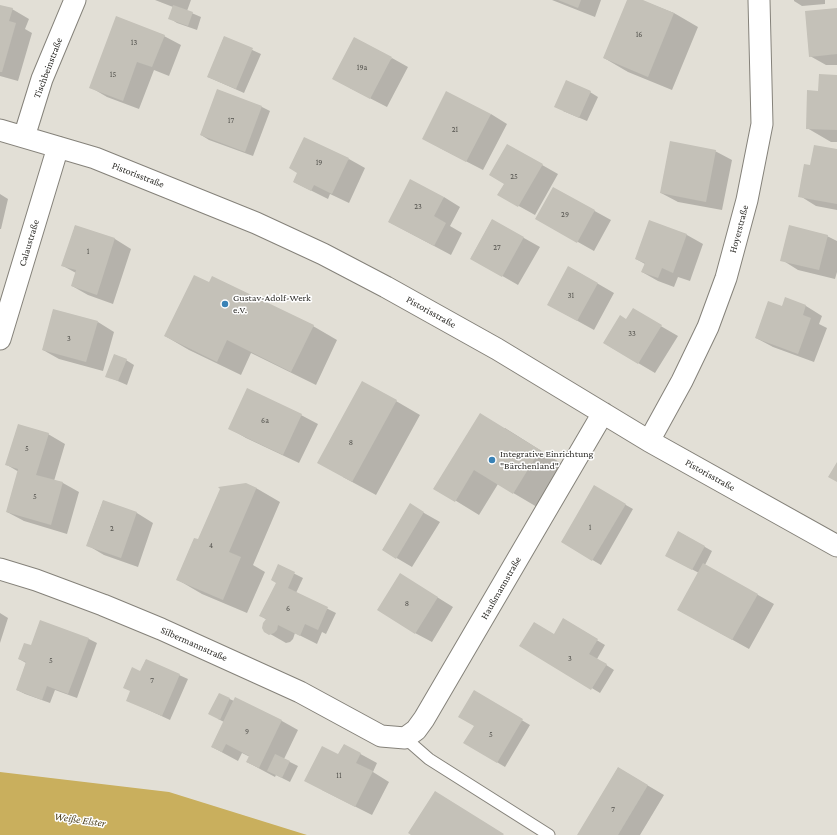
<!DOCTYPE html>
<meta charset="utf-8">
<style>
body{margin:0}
canvas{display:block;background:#e2dfd6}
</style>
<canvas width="837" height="835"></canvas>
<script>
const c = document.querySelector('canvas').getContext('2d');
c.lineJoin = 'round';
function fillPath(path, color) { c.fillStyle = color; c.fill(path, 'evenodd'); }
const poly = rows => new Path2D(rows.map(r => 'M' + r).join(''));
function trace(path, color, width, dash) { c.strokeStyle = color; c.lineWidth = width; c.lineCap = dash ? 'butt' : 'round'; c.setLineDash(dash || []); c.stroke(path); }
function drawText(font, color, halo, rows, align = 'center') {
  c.font = font + ' "Crimson Pro",serif'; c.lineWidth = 3; c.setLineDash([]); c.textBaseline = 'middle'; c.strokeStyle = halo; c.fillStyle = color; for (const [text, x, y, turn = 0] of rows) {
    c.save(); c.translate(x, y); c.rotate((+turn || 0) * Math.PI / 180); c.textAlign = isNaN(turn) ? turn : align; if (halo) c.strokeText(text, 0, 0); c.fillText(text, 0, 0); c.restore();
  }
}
const water = poly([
 [0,772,169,792,307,835,0,835]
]);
const shadow = poly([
 [155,0,191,0,187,11,201,17,197,30,177,23,169,18,173,7],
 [552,0,601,0,595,17],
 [628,0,641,0,674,13,698,27,672,90,628,72,604,58],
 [794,0,825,0,825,4,802,6,794,1],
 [0,6,12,9,29,19,25,29,32,33,18,81,0,76],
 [837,9,837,65,826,65,810,56],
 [164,36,181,45,169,76,154,70,139,109,107,97,90,87],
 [224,37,261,54,244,93,208,77],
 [392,58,408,67,387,107,350,88],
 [837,76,837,142,831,142,807,128,819,92],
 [218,90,262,107,270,111,253,156,209,140,201,135],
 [590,92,598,97,587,121,563,111],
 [491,114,507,124,483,170,440,148],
 [507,145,558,174,535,215,499,195,505,183],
 [837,150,837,210,816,206,800,196,811,166],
 [715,151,732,160,722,210,678,202,661,193],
 [349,159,365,168,349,203,330,194,328,199,294,182],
 [553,188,611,220,594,251,553,228],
 [0,194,8,199,1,229,0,229],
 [444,197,460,207,450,226,462,233,451,255,389,222],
 [492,220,540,247,518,285,471,258],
 [650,221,687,235,703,244,690,281,678,277,674,287,658,281,642,272,645,264,636,259],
 [75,226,115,239,131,249,113,304,88,295,72,286,76,273,63,266],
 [827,236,837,241,837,272,835,279,798,270,782,260],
 [569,267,614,293,594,330,565,314],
 [786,299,806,306,822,316,819,324,827,328,814,362,773,347,756,338,782,307],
 [633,310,678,336,655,373,604,343,627,320],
 [98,322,114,332,103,371,59,359,43,350],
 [313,326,337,340,316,385,251,353,241,375,189,350,165,336],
 [126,360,134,365,127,385,106,376],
 [396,401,420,415,376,495,343,477],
 [301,415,318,424,299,463,246,438,229,428],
 [505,428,564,465,537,507,498,484,479,515,435,488],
 [48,434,65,444,54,481,63,483,79,492,67,534,24,521,7,512,19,472,7,465],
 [594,487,633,509,601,565,562,542],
 [256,488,280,502,253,565,265,572,247,613,202,594,178,580,199,541],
 [103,501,137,513,153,523,138,567,104,555,87,545],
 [410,505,440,522,412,567,383,550],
 [679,532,712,551,705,565,774,604,749,649,695,619,699,573,674,560],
 [279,566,303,578,296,593,336,613,326,634,322,632,317,644,295,633,293,639,290,642,286,643,265,631,267,620,261,616,277,582],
 [416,584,453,607,432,642,415,633],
 [0,613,8,618,0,643],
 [563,620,605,645,597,659,614,670,600,693,521,645,554,635],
 [89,639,97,643,77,698,55,690,50,703,25,694,17,690,26,663,19,659,32,646],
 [146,660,188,679,170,720,127,700],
 [474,692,530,725,505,767,465,743,475,726],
 [219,694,234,701,236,699,282,721,298,730,284,759,298,766,290,782,276,775,275,777,247,762,250,757,242,753,238,761,212,747,224,722,218,719],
 [344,745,377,763,373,772,389,782,372,815,322,790],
 [618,768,664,795,640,835,579,835]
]);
const building = poly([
 [558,0,581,0,578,8],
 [627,0,643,0,674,13,648,77,603,58],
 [0,5,13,8,9,21,16,23,2,72,0,72],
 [173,5,193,12,188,26,168,19],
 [837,8,837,54,809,57,805,11],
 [116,16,165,35,152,67,137,62,123,101,89,88],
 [224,36,253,48,236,89,207,77],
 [354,37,392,57,370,99,332,79],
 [819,74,837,75,837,130,806,129,807,90,818,91],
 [566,80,591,91,579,118,554,107],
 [217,89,262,106,245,152,200,135],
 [446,91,491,114,466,162,422,139],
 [304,137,349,158,332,194,314,185,311,191,293,182,297,173,289,168],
 [670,141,716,150,706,202,660,193],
 [507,144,543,164,518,207,497,195,504,184,489,175],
 [814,145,837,149,837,204,798,197,804,164,810,165],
 [410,179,444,197,434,216,446,223,434,246,388,222],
 [553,187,595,210,577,243,535,219],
 [492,219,524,237,502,277,470,259],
 [649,220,687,234,673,273,662,268,658,278,641,272,645,263,635,259],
 [75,225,115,238,97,295,71,286,76,270,61,266],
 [789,225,828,235,819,270,780,261],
 [568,266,598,283,577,321,547,305],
 [194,275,209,282,212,276,314,325,291,372,227,340,217,362,164,336],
 [785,297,806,305,803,315,811,318,798,354,755,338,768,301,782,306],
 [633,308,662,325,638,364,603,343,620,315,626,319],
 [53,309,98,321,86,362,42,350],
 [114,354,127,359,118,381,105,377],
 [362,381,397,400,352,482,317,463],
 [247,388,302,414,283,455,228,429],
 [480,413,540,450,513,494,474,470,455,502,433,489],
 [18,424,49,433,36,475,63,482,51,525,6,512,18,469,5,465],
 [837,462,837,482,828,477],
 [246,483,257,488,256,489,229,552,241,557,223,600,176,580,194,538,198,539,220,489,218,487],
 [594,485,626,504,592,561,561,542],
 [103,500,137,512,121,558,86,546],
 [410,503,424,512,396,559,382,550],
 [678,531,705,546,692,570,665,556],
 [703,563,758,594,732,640,677,610],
 [278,564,295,572,288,588,328,607,318,630,305,624,300,636,278,625,277,630,274,633,269,635,264,632,262,628,263,623,266,619,259,616,276,583,271,580],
 [400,573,438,597,415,634,377,610],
 [563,618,598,639,589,654,607,664,591,690,519,646,534,622,554,634],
 [40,620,89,638,68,694,47,686,42,700,16,690,26,662,18,659,24,643,31,645],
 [146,659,180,674,162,716,126,701,130,691,123,688,132,667,140,671],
 [474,690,523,719,497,763,463,743,474,726,458,717],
 [219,693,230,698,220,720,208,714],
 [235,697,282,720,259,768,246,762,249,756,226,744,222,752,211,747],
 [344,744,361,753,356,763,373,771,355,807,304,781,322,746,338,754],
 [275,754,290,761,282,778,267,771],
 [618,767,648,785,618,835,577,835],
 [435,791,504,834,503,835,411,835,408,833]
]);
const service = poly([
 [405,738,429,759,549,835]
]);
const minor = poly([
 [0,130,95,158,256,223,323,254,386,287,497,349,649,441,837,546],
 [24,137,42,79,75,0],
 [0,339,58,147],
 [649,441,682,381,708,327,726,278,747,200,762,124,759,0],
 [0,569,36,580,103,605,161,629,300,692,381,736,405,738,416,730,424,719,603,413]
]);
const markers = [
 [225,304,4,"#3982b6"],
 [492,460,4,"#3982b6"]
];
const numberNames = [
 ["16",639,35],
 ["13",134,43],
 ["19a",362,68],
 ["15",113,75],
 ["17",231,121],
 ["21",455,130],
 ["19",319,163],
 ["25",514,177],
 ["23",418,207],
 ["29",565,215],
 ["27",497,248],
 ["1",88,252],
 ["31",571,296],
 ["33",632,334],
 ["3",69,339],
 ["6a",265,421],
 ["8",351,443],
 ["5",27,449],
 ["5",35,497],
 ["1",590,528],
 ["2",112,529],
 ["4",211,546],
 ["8",407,604],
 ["6",288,609],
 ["3",570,659],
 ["5",51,661],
 ["7",152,681],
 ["9",247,732],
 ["5",491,735],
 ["11",339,776],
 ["7",613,810]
];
const streetNames = [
 ["Tischbeinstraße",48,68,-69],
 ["Pistorisstraße",138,175,21],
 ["Hoyerstraße",739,229,-75],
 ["Calaustraße",29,243,-73],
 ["Pistorisstraße",431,312,29],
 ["Pistorisstraße",710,475,29],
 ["Haußmannstraße",501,588,-60],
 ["Silbermannstraße",194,644,24]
];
const poiNames = [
 ["Gustav-Adolf-Werk",233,298],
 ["e.V.",233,310],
 ["Integrative Einrichtung",500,454],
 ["\"Bärchenland\"",500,466]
];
const waterNames = [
 ["Weiße Elster",80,820,8]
];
fillPath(water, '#c9af5d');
fillPath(shadow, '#0003');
fillPath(building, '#c4c1b8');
trace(service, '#85827a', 13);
trace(minor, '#85827a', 23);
trace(service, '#fff', 11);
trace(minor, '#fff', 21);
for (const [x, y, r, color] of markers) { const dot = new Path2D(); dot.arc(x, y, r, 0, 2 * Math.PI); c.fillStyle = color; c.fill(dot); trace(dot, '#fff', 1.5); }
drawText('8px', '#54534e', null, numberNames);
drawText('10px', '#2f2e2a', '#fff', streetNames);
drawText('10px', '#2f2e2a', '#fff', poiNames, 'left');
drawText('italic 11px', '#504421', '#fff', waterNames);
</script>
